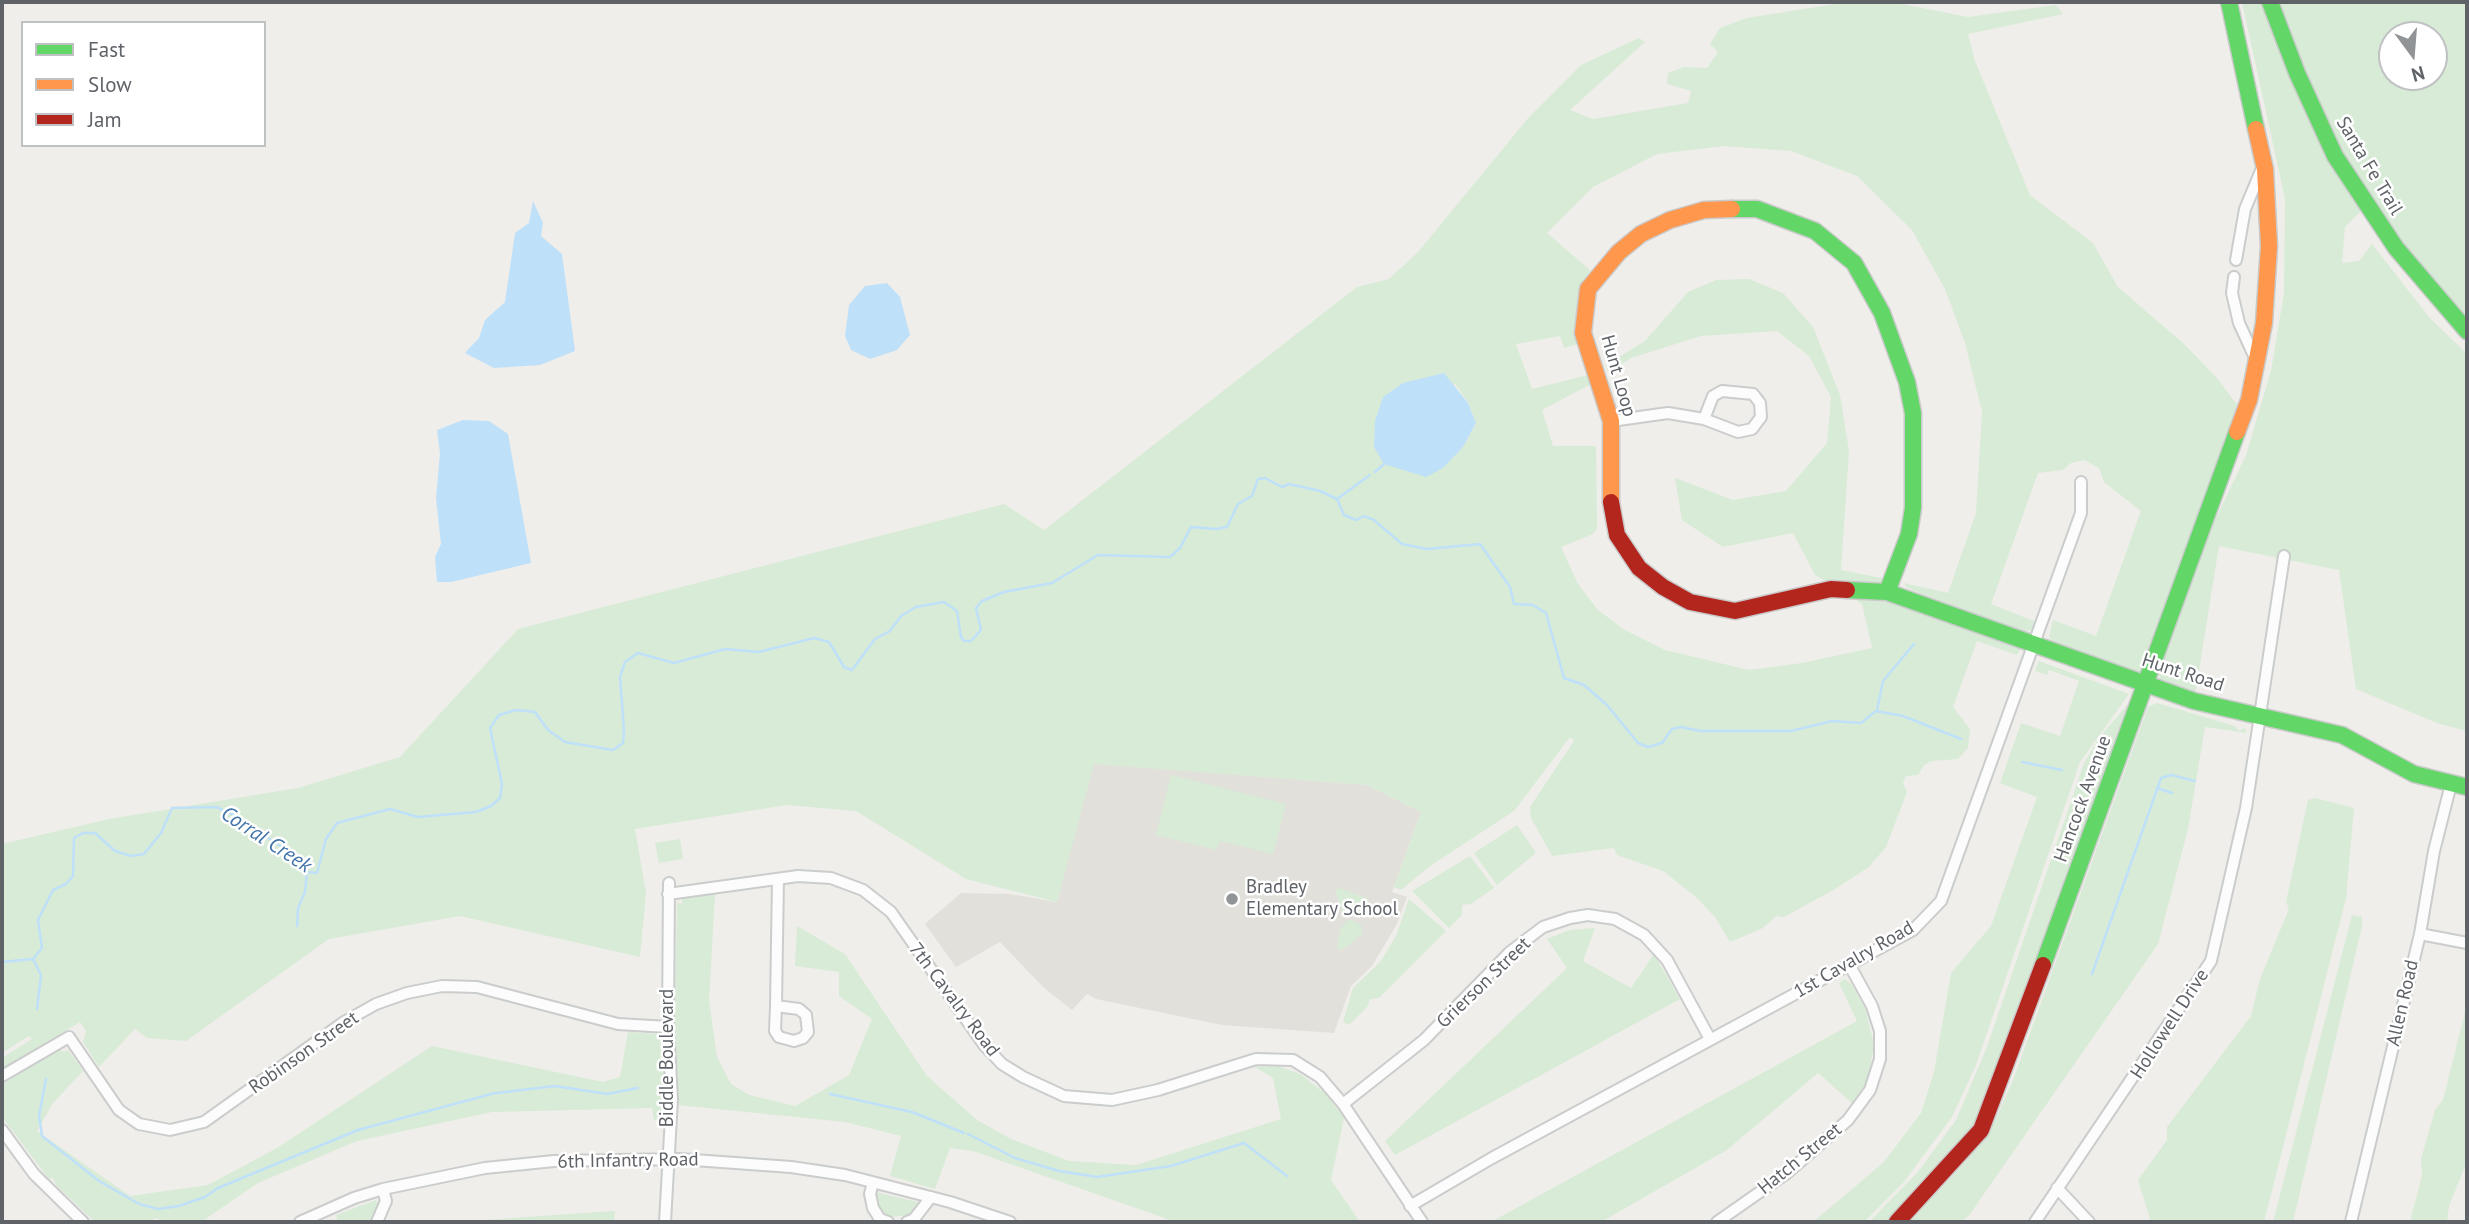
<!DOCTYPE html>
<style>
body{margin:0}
#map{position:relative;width:2469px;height:1224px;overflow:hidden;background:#efeeea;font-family:"PT Sans",sans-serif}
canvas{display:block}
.frame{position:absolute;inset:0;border:4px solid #5f6368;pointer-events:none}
.legend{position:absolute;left:21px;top:21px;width:245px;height:126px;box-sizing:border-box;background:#fff;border:2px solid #bfc1c3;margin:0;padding:9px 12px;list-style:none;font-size:21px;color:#5f6368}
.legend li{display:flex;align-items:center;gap:14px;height:35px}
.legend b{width:35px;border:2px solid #bfc1c3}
.north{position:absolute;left:2378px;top:21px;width:70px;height:70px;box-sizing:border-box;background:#fff;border:2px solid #bfc1c3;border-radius:50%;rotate:164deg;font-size:19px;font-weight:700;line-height:28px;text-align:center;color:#5f6368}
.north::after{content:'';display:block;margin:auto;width:24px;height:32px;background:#919496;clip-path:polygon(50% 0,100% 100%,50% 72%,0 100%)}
</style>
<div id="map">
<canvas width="2469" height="1224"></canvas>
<div class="frame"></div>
<ul class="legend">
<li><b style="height:9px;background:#63d668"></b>Fast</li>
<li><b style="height:9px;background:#ff974d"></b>Slow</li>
<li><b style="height:9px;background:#b3261e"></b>Jam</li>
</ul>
<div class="north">N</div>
</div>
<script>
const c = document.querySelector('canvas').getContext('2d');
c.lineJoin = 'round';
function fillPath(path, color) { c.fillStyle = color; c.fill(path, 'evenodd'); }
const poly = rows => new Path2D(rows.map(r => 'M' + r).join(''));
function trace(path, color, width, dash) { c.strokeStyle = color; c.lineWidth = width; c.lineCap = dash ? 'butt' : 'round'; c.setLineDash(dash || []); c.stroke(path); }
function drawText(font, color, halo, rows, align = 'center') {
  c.font = font + ' "PT Sans",sans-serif'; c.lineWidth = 5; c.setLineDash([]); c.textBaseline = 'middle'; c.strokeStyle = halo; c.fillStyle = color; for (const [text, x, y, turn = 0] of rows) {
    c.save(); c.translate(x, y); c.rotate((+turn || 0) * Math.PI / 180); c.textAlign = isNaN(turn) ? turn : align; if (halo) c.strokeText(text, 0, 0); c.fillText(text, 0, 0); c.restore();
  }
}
const education = poly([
 [1093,763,1367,785,1421,812,1392,892,1407,897,1397,924,1372,966,1351,986,1334,1033,1222,1025,1096,999,1087,994,1072,1010,1043,987,1000,942,956,967,925,924,961,893,1010,894,1057,902]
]);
const green = poly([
 [1848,2,1892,2,1968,17,2056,5,2063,14,1968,34,1975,61,2030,195,2093,243,2118,287,2184,344,2217,378,2238,406,2143,670,2138,673,2053,644,2049,637,2053,620,2096,636,2141,511,2104,482,2099,468,2084,460,2071,463,2063,470,2038,473,1991,604,2036,622,2032,630,2020,632,1907,588,1904,583,1948,593,1976,513,1982,412,1965,343,1945,289,1912,230,1857,176,1791,151,1724,146,1657,154,1593,187,1547,233,1590,270,1579,290,1575,323,1578,344,1564,348,1560,336,1516,344,1532,389,1588,375,1591,384,1542,410,1553,446,1596,446,1597,528,1593,534,1561,547,1578,584,1597,609,1623,629,1665,650,1749,670,1802,663,1872,648,1862,604,1851,597,1888,601,2020,649,2017,655,1977,641,1953,707,1970,729,1968,748,1958,759,1932,761,1924,765,1918,775,1906,776,1903,783,1907,792,1886,847,1869,867,1835,889,1784,917,1776,916,1763,928,1730,942,1715,917,1696,897,1663,871,1617,855,1614,848,1552,856,1531,818,1530,807,1574,741,1570,737,1514,811,1430,866,1401,890,1394,887,1421,812,1367,785,1094,764,1057,902,966,879,856,811,787,805,635,829,646,893,640,957,460,916,329,939,186,1041,147,1038,135,1029,99,1067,83,1042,86,1031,80,1022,2,1069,2,1058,32,1039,29,1036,2,1053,2,844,109,819,298,788,400,757,518,629,1004,504,1044,530,1357,287,1389,279,1419,251,1529,117,1581,65,1639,38,1645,42,1570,110,1593,119,1688,103,1691,91,1667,84,1668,73,1684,67,1707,68,1718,52,1710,44,1720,28,1747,18],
 [1455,384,1468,402,1476,424,1463,447,1443,468,1403,469,1384,464],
 [2242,2,2261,2,2295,91,2361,211,2345,227,2342,263,2359,261,2372,244,2429,317,2467,354,2467,731,2437,723,2356,689,2339,570,2219,546,2195,695,2161,682,2158,672,2207,537,2246,455,2271,371,2284,293,2285,199],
 [2279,2,2467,2,2467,320,2398,237,2350,166,2303,75],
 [2392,35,2434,35,2434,77,2392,77],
 [1749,279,1783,293,1813,327,1840,395,1849,451,1841,570,1886,579,1880,582,1829,583,1815,575,1793,533,1723,547,1682,520,1675,478,1733,500,1786,491,1827,443,1831,397,1809,356,1777,331,1701,336,1631,358,1608,373,1606,365,1645,341,1688,292,1716,280],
 [2039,661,2129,694,2080,762,1976,1065,1952,1117,1903,1183,1864,1222,1813,1222,1884,1162,1921,1113,1934,1072,1951,973,1991,926,2037,797,2000,783,2021,723,2060,736,2079,681,2049,670,2047,675,2035,671],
 [2133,698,1982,1112,1971,1129,1889,1222,1869,1222,1918,1172,1956,1120,1987,1047,2084,763,2099,738],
 [2157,703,2235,726,2239,731,2244,728,2247,733,2205,727,2188,829,2158,944,1970,1214,1962,1222,1910,1222,1966,1161,1996,1118,2013,1080,2148,707],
 [1171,775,1286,804,1273,854,1220,841,1217,850,1156,835],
 [2315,798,2354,808,2346,898,2264,1222,2151,1222,2138,1180,2167,1140,2167,1127,2251,1016,2260,979,2289,909,2286,902,2308,800],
 [1517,825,1536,853,1497,885,1474,853],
 [680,839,683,859,659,863,655,843],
 [1470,856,1494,888,1471,904,1462,905,1462,915,1449,928,1412,891],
 [1340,888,1368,899,1372,912,1367,914,1342,911,1335,891],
 [715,894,709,1001,717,1057,731,1084,749,1095,795,1106,849,1075,872,1019,839,996,839,972,795,966,797,926,845,954,927,1076,977,1120,1011,1139,1069,1161,1136,1165,1281,1119,1273,1078,1255,1067,1278,1066,1300,1074,1326,1094,1344,1118,1331,1180,1360,1222,1176,1222,973,1151,950,1148,935,1189,890,1176,901,1136,845,1122,678,1105,674,1042,677,906,678,902,682,904,682,899],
 [1409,899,1446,931,1379,998,1370,999,1367,1007,1349,1025,1343,1022,1353,988,1381,961,1396,936],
 [2352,915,2362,917,2362,926,2293,1222,2273,1222],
 [1349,919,1361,925,1362,934,1342,950,1337,948,1340,929],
 [1595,928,1583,961,1631,988,1654,954,1680,999,1395,1155,1385,1141,1567,968,1547,939,1570,930],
 [1845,979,1852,985,1865,1008,1874,1044,1868,1080,1852,1103,1818,1073,1727,1150,1601,1222,1491,1222,1857,1021,1839,983],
 [2467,1004,2467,1161,2449,1206,2447,1222,2410,1222,2422,1175,2421,1159,2435,1110,2443,1100],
 [628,1032,657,1034,657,1039,662,1040,666,1100,664,1123,654,1120,652,1108,492,1112,357,1141,258,1183,201,1222,169,1222,155,1218,150,1222,95,1222,56,1185,53,1178,49,1179,2,1117,2,1085,58,1048,64,1052,68,1050,83,1071,53,1103,37,1131,130,1196,208,1185,277,1148,432,1046,603,1082,620,1077],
 [875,1192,917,1202,918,1203,908,1215,891,1217,876,1207],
 [376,1200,379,1206,371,1222,338,1222,336,1215],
 [615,1211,614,1222,458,1222,569,1214]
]);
const water = poly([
 [533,201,543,223,541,236,562,254,575,351,540,365,494,368,465,353,479,338,485,320,505,302,515,233,529,223],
 [887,283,900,297,910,335,897,350,870,359,851,350,845,336,849,305,865,286],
 [1444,373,1468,403,1476,423,1463,447,1443,468,1426,477,1384,464,1374,447,1375,421,1383,397,1403,383],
 [463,420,489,421,508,434,531,563,451,582,437,582,435,557,441,544,436,498,440,453,437,430]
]);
const stream = poly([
 [1375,472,1384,464],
 [1337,499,1370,475],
 [1877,710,1883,681,1914,644],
 [2022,762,2062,770],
 [2157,788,2172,793],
 [297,926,298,908,305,892,307,872],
 [33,959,41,975,37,1009],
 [2,962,33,959,42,948,38,920,53,890,66,884,73,876,74,838,83,833,95,833,115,851,131,856,144,854,161,833,172,808,216,807,234,815,300,859,307,872,317,873,326,839,337,823,390,809,418,817,476,812,491,806,500,798,502,784,490,728,499,715,516,710,535,712,548,730,565,742,613,750,623,743,624,730,620,677,625,662,638,653,674,663,725,649,759,652,814,638,829,642,844,667,852,670,875,639,890,631,901,616,916,607,944,602,957,611,961,637,964,641,971,641,981,630,976,608,982,601,1004,592,1052,583,1098,555,1170,557,1180,548,1191,527,1216,529,1227,527,1238,504,1252,496,1258,479,1265,478,1282,487,1289,484,1320,491,1337,499,1344,515,1356,520,1364,516,1374,520,1402,544,1427,549,1480,544,1510,587,1514,604,1533,605,1546,613,1564,678,1584,685,1607,705,1638,743,1648,747,1662,743,1672,729,1681,727,1700,731,1791,731,1832,721,1861,723,1876,711,1903,716,1961,739],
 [2092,974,2161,778,2171,775,2195,781],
 [46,1079,39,1116,42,1136,99,1181,139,1204,158,1209,179,1206,205,1197,218,1188,358,1130,495,1093],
 [497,1093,555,1086,607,1094,638,1088],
 [830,1094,912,1112,964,1133],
 [968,1134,1015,1158,1059,1171,1097,1177,1171,1166,1244,1143,1287,1176]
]);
const street = poly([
 [2236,260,2245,209,2263,166],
 [2234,277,2232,293,2239,323,2256,360],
 [1611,421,1668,413,1704,419,1738,432,1752,429,1761,417,1760,403,1753,394,1722,391,1713,396,1704,419],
 [668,894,798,876,831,878,863,890,891,912,984,1045,1002,1064,1023,1077,1064,1096,1112,1100,1158,1090,1256,1059,1293,1060,1320,1077,1343,1104,1422,1222],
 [2420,934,2467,943],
 [776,1006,778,879],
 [776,1006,799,1009,806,1015,808,1032,803,1038,794,1041,779,1037,775,1031,776,1006],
 [2,1076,69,1037,119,1110,139,1124,170,1130,204,1122,344,1022,376,1004,407,993,442,986,477,987,618,1024,668,1027],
 [1343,1104,1424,1040,1510,952,1543,927,1570,918,1588,915,1615,919,1644,935,1667,960,1710,1039],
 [2,1130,34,1174,83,1222],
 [873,1182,870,1194,873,1208,880,1219,888,1222],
 [2057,1188,2089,1222],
 [1410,1206,1492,1158,1913,930,1941,901,2081,513,2081,482],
 [300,1222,354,1198,383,1189,485,1168,554,1161,680,1159,791,1167,845,1175,950,1202,1010,1222],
 [377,1222,386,1201,383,1189],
 [665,1222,672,1099,668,1027,669,883],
 [907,1222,914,1219,931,1197],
 [1717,1222,1787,1173,1848,1120,1870,1090,1880,1059,1880,1031,1872,1006,1850,966],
 [2035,1222,2211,961,2246,808,2284,556],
 [2351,1222,2420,934,2434,851,2451,784]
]);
const fast = poly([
 [2229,2,2256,129],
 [2270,2,2297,73,2335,156,2396,248,2467,331],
 [1732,209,1757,209,1815,231,1854,263,1882,313,1907,382,1913,413,1913,508,1909,534,1887,592],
 [1847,590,1887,592,2194,701,2342,735,2414,774,2467,787],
 [2043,965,2237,432]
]);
const slow = poly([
 [2237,432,2249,400,2264,323,2269,246,2265,169,2256,129],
 [1611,502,1611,421,1583,333,1588,289,1619,252,1641,234,1670,220,1704,210,1732,209]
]);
const jam = poly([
 [1611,502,1617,535,1639,568,1663,587,1690,602,1735,611,1831,589,1847,590],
 [1897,1222,1981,1130,2043,965]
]);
const markers = [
 [1232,899,7,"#919496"]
];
const streetNames = [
 ["Santa Fe Trail",2369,166,59],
 ["Hunt Loop",1618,376,74],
 ["Hunt Road",2183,673,18],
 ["Hancock Avenue",2083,799,-70],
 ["1st Cavalry Road",1854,960,-30],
 ["Grierson Street",1484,983,-44],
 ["7th Cavalry Road",954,1000,53],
 ["Allen Road",2403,1003,-77],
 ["Hollowell Drive",2170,1024,-57],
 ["Robinson Street",304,1053,-35],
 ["Biddle Boulevard",668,1058,-90],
 ["Hatch Street",1800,1159,-39],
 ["6th Infantry Road",628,1161,-1]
];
const poiNames = [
 ["Bradley",1246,888],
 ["Elementary School",1246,910]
];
const waterNames = [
 ["Corral Creek",266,840,33]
];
fillPath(education, '#e2e0da');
fillPath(green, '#d8ebd6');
fillPath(water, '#bfe0f9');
trace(stream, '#bfe0f9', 2.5);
trace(street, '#cbcccc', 14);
trace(fast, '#cacacb', 19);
trace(slow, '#cacacb', 19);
trace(jam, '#cacacb', 19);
trace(street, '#fdfcfc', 10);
trace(fast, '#63d668', 16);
trace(slow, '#ff974d', 16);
trace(jam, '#b3261e', 16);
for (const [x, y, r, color] of markers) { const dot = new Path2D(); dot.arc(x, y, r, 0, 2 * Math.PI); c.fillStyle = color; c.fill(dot); trace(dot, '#fff', 2.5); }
drawText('19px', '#5f6368', '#fff', streetNames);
drawText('19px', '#5f6368', '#fff', poiNames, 'left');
drawText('italic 21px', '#4174aa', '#fff', waterNames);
</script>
